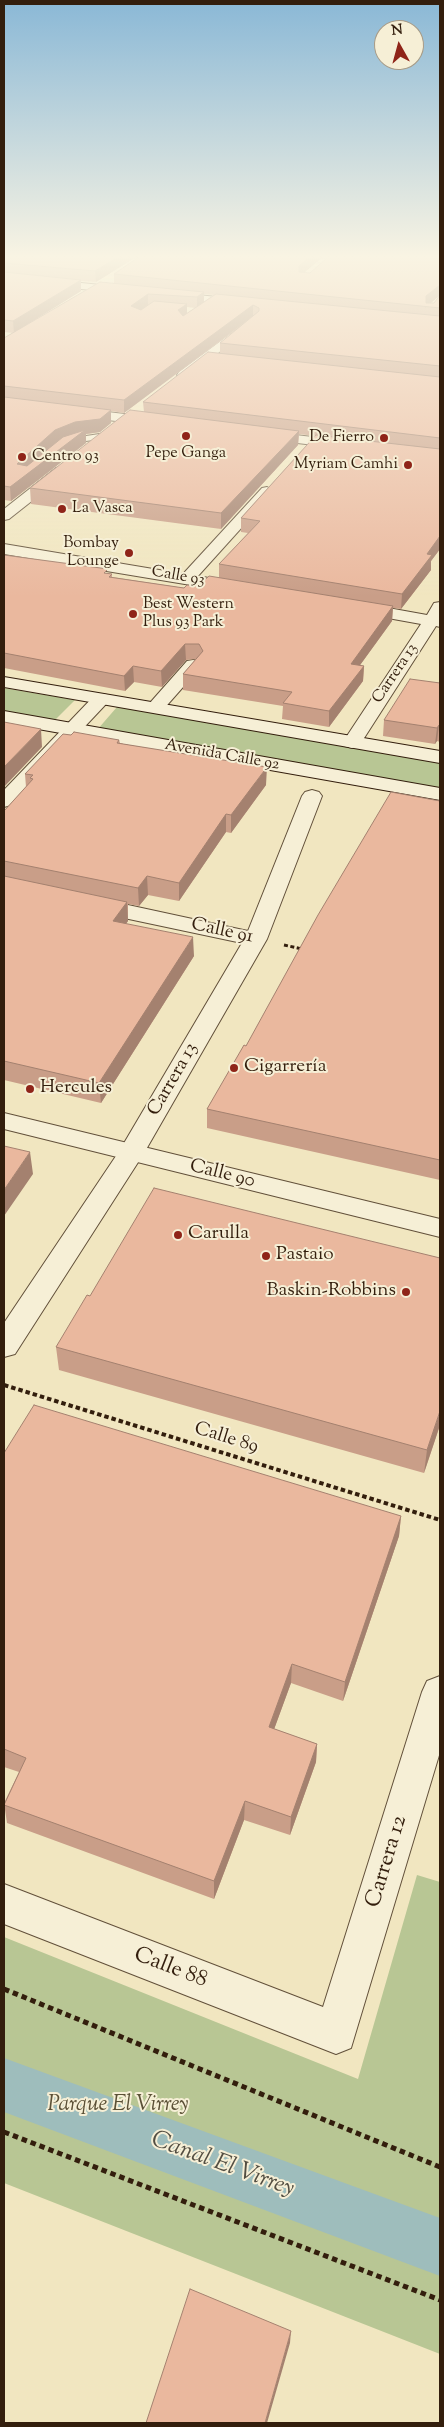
<!DOCTYPE html>
<meta charset="utf-8">
<style>
body{margin:0}
#map{position:relative;width:444px;height:2427px;overflow:hidden;background:#f1e6c0;font-family:"Sorts Mill Goudy",serif}
canvas{display:block}
.frame{position:absolute;inset:0;border:5px solid #331e0d;pointer-events:none}
.north{position:absolute;left:374px;top:20px;width:50px;height:50px;box-sizing:border-box;background:#f6efd6;border:1px solid #a89b86;border-radius:50%;rotate:353deg;font-size:14px;font-weight:700;line-height:20px;text-align:center;color:#331e0d}
.north::after{content:'';display:block;margin:auto;width:18px;height:22px;background:#8f2418;clip-path:polygon(50% 0,100% 100%,50% 72%,0 100%)}
</style>
<div id="map">
<canvas width="444" height="2427"></canvas>
<div class="frame"></div>
<div class="north">N</div>
</div>
<script>
const c = document.querySelector('canvas').getContext('2d');
c.lineJoin = 'round';
function fillPath(path, color) { c.fillStyle = color; c.fill(path, 'evenodd'); }
const poly = rows => new Path2D(rows.map(r => 'M' + r).join(''));
function trace(path, color, width, dash) { c.strokeStyle = color; c.lineWidth = width; c.lineCap = dash ? 'butt' : 'round'; c.setLineDash(dash || []); c.stroke(path); }
function drawText(font, color, halo, rows, align = 'center') {
  c.font = font + ' "Sorts Mill Goudy",serif'; c.lineWidth = 4; c.setLineDash([]); c.textBaseline = 'middle'; c.strokeStyle = halo; c.fillStyle = color; for (const [text, x, y, turn = 0] of rows) {
    c.save(); c.translate(x, y); c.rotate((+turn || 0) * Math.PI / 180); c.textAlign = isNaN(turn) ? turn : align; if (halo) c.strokeText(text, 0, 0); c.fillText(text, 0, 0); c.restore();
  }
}
const green = poly([
 [4,688,75,700,53,722,4,713],
 [117,707,440,763,440,790,97,730],
 [417,1875,440,1882,440,2354,4,2183,4,1937,358,2079]
]);
const canal = poly([
 [4,2058,440,2218,440,2276,4,2112,4,2058]
]);
const pathFar2 = poly([
 [284,945,302,949]
]);
const pathFar1 = poly([
 [4,1385,440,1520]
]);
const path = poly([
 [4,1989,440,2167],
 [4,2132,440,2300]
]);
const service = poly([
 [106,433,110,436,109,438,78,442,64,448,60,445,73,438,106,433]
]);
const minor = poly([
 [249,320,253,321,253,325,187,378,179,378,177,375,179,372,249,320],
 [4,400,159,418,166,422,159,426,4,408,4,400],
 [261,431,347,441,354,445,347,449,256,438,254,435,261,431],
 [61,467,66,468,68,471,66,474,9,519,4,520,4,509,56,468,61,467],
 [267,487,274,491,272,494,198,576,245,585,247,588,245,591,239,593,4,554,4,544,183,574,262,488,267,487],
 [355,602,427,615,434,603,440,602,440,627,436,626,359,746,352,748,345,746,343,742,421,624,349,611,347,607,349,603,355,602],
 [193,660,199,661,202,665,199,669,161,712,149,712,146,708,149,704,187,661,193,660],
 [101,694,107,695,110,699,107,703,11,805,4,807,4,790,95,695,101,694],
 [312,790,319,792,322,796,267,939,144,1153,15,1354,4,1357,4,1323,120,1150,242,943,91,911,83,909,80,904,83,899,91,897,248,931,302,796,305,792,312,790],
 [440,1676,440,1752,351,2048,336,2054,4,1924,4,1884,323,2007,422,1692,427,1681,440,1676]
]);
const tertiary = poly([
 [4,1113,440,1219,440,1237,4,1129,4,1113]
]);
const secondary = poly([
 [4,275,246,300,251,303,246,306,4,281,4,275],
 [4,677,440,751,440,763,4,687,4,677],
 [4,711,440,788,440,800,4,723,4,711]
]);
const wall = poly([
 [4,257,136,257,96,282,81,281,81,291,24,326,114,283,114,274,310,273,328,257,440,257,440,549,431,561,431,570,401,609,393,608,392,621,360,665,364,666,363,681,329,727,282,719,283,706,183,690,183,674,196,659,186,660,162,687,134,682,125,691,4,668,4,555,112,574,112,577,184,588,198,586,219,577,219,564,248,533,241,532,241,518,315,436,299,434,298,445,221,529,31,504,30,488,144,412,143,402,220,353,220,343,250,319,124,413,111,411,111,423,100,432,86,434,86,443,11,501,4,500,4,338,13,333,4,332],
 [204,294,213,295,204,302],
 [440,295,434,303,431,303],
 [187,307,195,308,187,313],
 [440,683,440,742,437,741,435,744,383,736,384,720],
 [71,735,119,740,120,743,266,785,231,833,226,832,179,901,148,895,139,906,128,904,128,921,126,924,194,956,101,1103,4,1080,4,811,26,787,25,774],
 [440,801,440,1180,207,1128,207,1109,246,1046],
 [56,1347,440,1425,424,1473,59,1370],
 [4,1453,401,1516,399,1536,343,1701,291,1683,274,1729,317,1744,316,1762,290,1835,244,1820,214,1899,7,1823,4,1803,19,1772,4,1767]
]);
const shadedWall = poly([
 [118,257,136,257,96,282,95,271],
 [310,257,323,257,299,277,299,266],
 [81,280,81,291,14,333,13,321],
 [440,285,440,295,425,308,426,296],
 [204,292,204,304,197,308,197,297],
 [148,294,148,305,131,318,131,306],
 [187,304,187,315,178,322,178,310],
 [253,305,253,316,124,413,124,400],
 [111,410,111,423,100,432,86,434,86,443,11,501,10,487,18,477,17,464,55,430,75,422],
 [299,431,298,445,221,529,221,513],
 [440,536,440,549,431,561,431,570,401,609,402,594,427,554],
 [393,606,392,621,350,679,351,664],
 [185,644,186,660,162,687,161,671],
 [133,666,134,682,125,691,124,676],
 [364,666,363,681,329,727,329,711],
 [439,725,437,741,435,744,437,728],
 [41,729,42,747,4,787,4,767],
 [267,767,266,785,231,833,231,815],
 [226,814,226,832,179,901,179,883],
 [147,876,148,895,139,906,138,888],
 [127,902,128,921,114,940,113,921],
 [193,937,194,956,101,1103,99,1083],
 [30,1152,33,1174,4,1216,4,1190],
 [440,1411,440,1425,424,1473,427,1450],
 [401,1516,399,1536,343,1701,345,1682],
 [292,1664,291,1683,268,1746,269,1727],
 [317,1744,316,1762,290,1835,291,1817],
 [245,1801,244,1820,214,1899,214,1881],
 [291,2331,290,2343,267,2423,265,2423]
]);
const building = poly([
 [4,257,118,257,95,271,4,263,4,257],
 [139,257,310,257,299,266,299,272,310,273,328,257,425,257,440,259,440,285,426,296,426,303,434,303,440,295,440,308,114,274,139,257],
 [4,272,81,280,13,321,4,320,4,272],
 [100,282,204,292,197,297,148,294,131,306,141,310,154,301,187,304,178,310,183,316,216,294,440,316,440,366,220,343,259,311,259,308,253,305,124,400,4,386,4,338,100,282],
 [208,352,440,377,440,438,143,402,208,352],
 [4,397,111,410,100,419,75,422,55,430,17,464,27,466,63,437,85,430,10,487,4,486,4,397],
 [130,410,299,431,221,513,30,488,130,410],
 [316,435,440,449,440,536,427,554,432,555,402,594,219,564,260,521,241,518,316,435],
 [4,555,108,569,104,573,112,574,109,577,184,588,187,585,198,586,209,576,393,606,351,664,364,666,329,711,283,703,292,692,183,674,203,651,199,644,185,644,161,671,133,666,124,676,4,653,4,555],
 [410,679,440,683,440,725,439,725,437,728,384,720,410,679],
 [4,722,41,729,4,767,4,722],
 [74,732,119,740,117,743,267,767,231,815,226,814,179,883,147,876,138,888,4,861,4,811,33,779,30,778,33,775,25,774,63,734,71,735,74,732],
 [391,792,440,801,440,1160,207,1109,244,1045,246,1046,318,915,391,792],
 [4,876,127,902,113,921,193,937,99,1083,4,1061,4,876],
 [4,1146,30,1152,4,1190,4,1146],
 [154,1188,440,1258,440,1411,427,1450,56,1347,87,1295,90,1296,154,1188],
 [34,1405,401,1516,345,1682,292,1664,269,1727,317,1744,291,1817,245,1801,214,1881,4,1805,26,1758,4,1749,4,1453,34,1405],
 [190,2289,291,2331,265,2423,146,2423,190,2289]
]);
const markers = [
 [186,436,5,"#8f2418"],
 [384,438,5,"#8f2418"],
 [22,457,5,"#8f2418"],
 [408,465,5,"#8f2418"],
 [62,509,5,"#8f2418"],
 [129,553,5,"#8f2418"],
 [133,614,5,"#8f2418"],
 [234,1068,5,"#8f2418"],
 [30,1089,5,"#8f2418"],
 [178,1235,5,"#8f2418"],
 [266,1256,5,"#8f2418"],
 [406,1292,5,"#8f2418"]
];
const farPoinames = [
 ["De Fierro",374,438],
 ["Pepe Ganga",186,454,"center"],
 ["Centro 93",32,457,"left"],
 ["Myriam Camhi",398,465],
 ["La Vasca",72,509,"left"],
 ["Bombay",119,544],
 ["Lounge",119,562],
 ["Best Western",143,605,"left"],
 ["Plus 93 Park",143,623,"left"]
];
const farStreetnames = [
 ["Calle 93",178,577,10],
 ["Carrera 13",396,674,-56],
 ["Avenida Calle 92",222,756,10]
];
const streetNames = [
 ["Calle 91",222,932,12],
 ["Carrera 13",174,1080,-60],
 ["Calle 90",222,1175,14],
 ["Calle 89",226,1439,17]
];
const poiNames = [
 ["Cigarrería",244,1068],
 ["Hercules",40,1089],
 ["Carulla",188,1235],
 ["Pastaio",276,1256],
 ["Baskin-Robbins",396,1292,"right"]
];
const nearStreetnames = [
 ["Carrera 12",388,1862,-73],
 ["Calle 88",170,1969,21]
];
const nearParknames = [
 ["Parque El Virrey",118,2106]
];
const nearWaternames = [
 ["Canal El Virrey",222,2166,20]
];
fillPath(green, '#b8c694');
fillPath(canal, '#9ebdbc');
trace(service, '#62503a', 2);
trace(minor, '#62503a', 2);
trace(tertiary, '#62503a', 2);
trace(secondary, '#331e0d', 2);
trace(pathFar2, '#331e0d', 3, [4, 2.5]);
trace(pathFar1, '#331e0d', 4, [4.5, 3]);
trace(path, '#331e0d', 5, [5.5, 4]);
fillPath(service, '#f6efd6');
fillPath(minor, '#f6efd6');
fillPath(tertiary, '#f6efd6');
fillPath(secondary, '#f6efd6');
fillPath(wall, '#c99e88');
fillPath(shadedWall, '#a4816f');
fillPath(building, '#eab89e');
trace(building, '#a4816f', 1);
const sky = c.createLinearGradient(0, 0, 0, 597);
sky.addColorStop(0, '#8ab8d6');
sky.addColorStop(0.43, '#f9f4e3');
sky.addColorStop(1, '#f9f4e300');
c.fillStyle = sky;
c.fillRect(0, 0, 444, 597);
for (const [x, y, r, color] of markers) { const dot = new Path2D(); dot.arc(x, y, r, 0, 2 * Math.PI); c.fillStyle = color; c.fill(dot); trace(dot, '#f6efd6', 2); }
drawText('16px', '#331e0d', '#f6efd6', farPoinames, 'right');
drawText('16px', '#331e0d', '#f6efd6', farStreetnames);
drawText('19px', '#331e0d', '#f6efd6', streetNames);
drawText('19px', '#331e0d', '#f6efd6', poiNames, 'left');
drawText('22px', '#331e0d', '#f6efd6', nearStreetnames);
drawText('italic 22px', '#5b5036', '#f6efd6', nearParknames);
drawText('italic 24px', '#534e42', '#f6efd6', nearWaternames);
</script>
